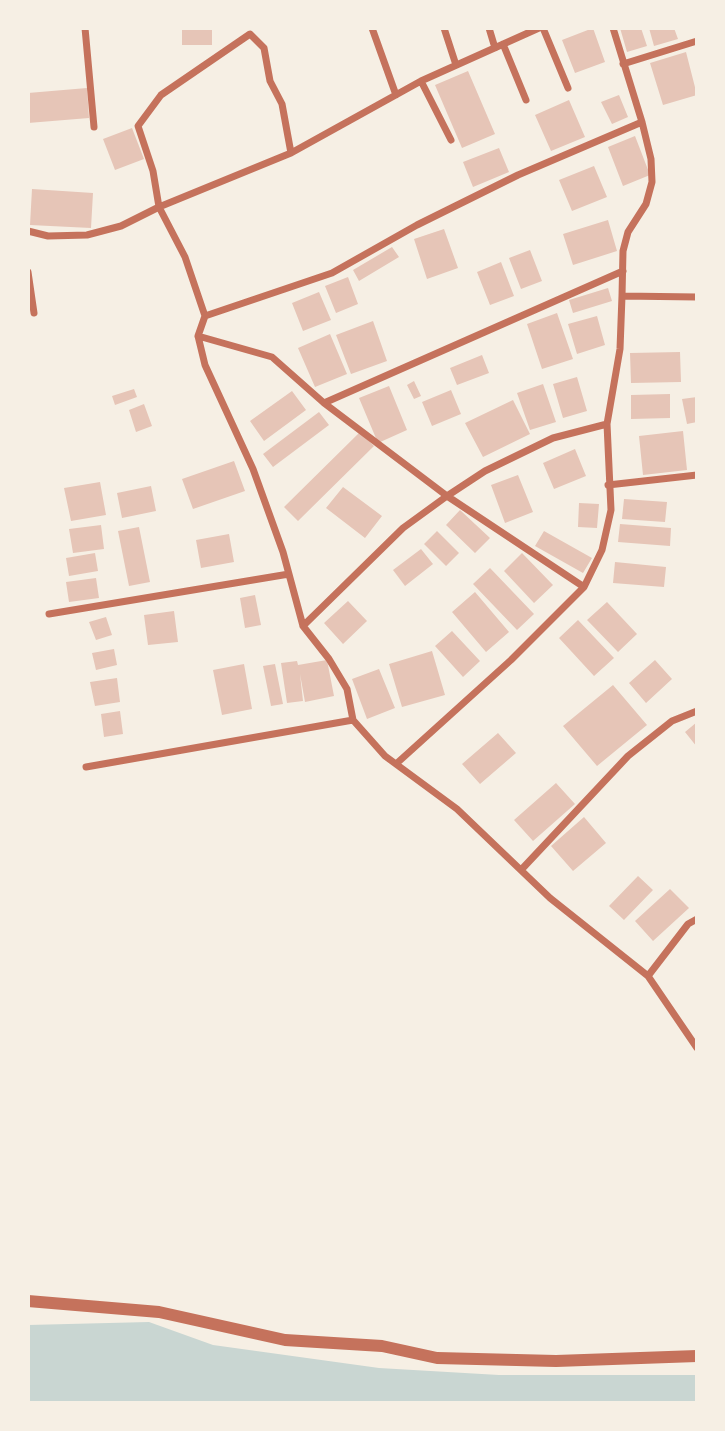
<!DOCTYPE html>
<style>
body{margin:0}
#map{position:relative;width:725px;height:1431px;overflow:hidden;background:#f6efe4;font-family:"Open Sans",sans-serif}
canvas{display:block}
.frame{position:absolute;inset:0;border:30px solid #f6efe4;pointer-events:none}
</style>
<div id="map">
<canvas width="725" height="1431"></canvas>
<div class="frame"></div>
</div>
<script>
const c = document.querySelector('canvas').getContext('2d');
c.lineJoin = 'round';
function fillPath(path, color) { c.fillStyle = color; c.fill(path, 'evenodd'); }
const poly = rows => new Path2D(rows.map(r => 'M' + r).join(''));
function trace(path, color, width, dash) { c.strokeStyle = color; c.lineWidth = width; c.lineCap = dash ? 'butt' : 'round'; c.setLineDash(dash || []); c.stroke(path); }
const water = poly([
 [149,1322,213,1345,379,1368,499,1375,697,1375,697,1403,28,1403,28,1325]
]);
const building = poly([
 [182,28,212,28,212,45,182,45],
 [593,28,605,62,575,73,562,40],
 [620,28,641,28,647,46,627,52],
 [649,28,674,28,678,39,654,46],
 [686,52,697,95,663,105,650,63],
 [468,71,495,134,462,148,435,85],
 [87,88,89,118,28,123,28,93],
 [619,95,628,117,612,124,601,102],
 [569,100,585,137,551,151,535,115],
 [132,128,144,159,115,170,103,139],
 [635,136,650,175,623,186,608,147],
 [499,148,509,172,473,187,463,162],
 [594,166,607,197,572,211,559,180],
 [32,189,93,193,91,228,30,225],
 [608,220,617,251,573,265,563,234],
 [444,229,458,268,427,279,414,239],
 [392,247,399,257,359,281,353,270],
 [530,250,542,281,521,289,509,258],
 [501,262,514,296,490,305,477,272],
 [348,277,358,304,336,313,325,286],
 [608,288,612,301,573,313,569,300],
 [319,292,331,320,303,331,292,303],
 [557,313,573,359,542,369,527,324],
 [597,316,605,345,577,354,568,324],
 [373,321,387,361,351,374,336,335],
 [330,334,347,374,315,387,298,348],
 [680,352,681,382,631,383,630,353],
 [482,355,489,373,457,385,450,368],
 [577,377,587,411,563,418,553,384],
 [414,381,421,396,414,399,407,385],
 [543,384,556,422,530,430,517,393],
 [389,386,407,430,378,443,359,398],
 [134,389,137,397,115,405,112,396],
 [451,390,461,414,432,426,422,402],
 [292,391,306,410,264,441,250,421],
 [670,394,670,418,631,419,631,395],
 [697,397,697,422,687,424,682,399],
 [513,400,530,434,483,457,465,423],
 [144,404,152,426,136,432,129,410],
 [319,412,329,425,273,467,263,454],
 [683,431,687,470,643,475,639,436],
 [360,432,374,446,298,521,284,507],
 [575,449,586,476,554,489,543,463],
 [234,461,245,491,193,509,182,479],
 [518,475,533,512,505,523,491,485],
 [100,482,106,515,71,521,64,488],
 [151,486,156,511,122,518,117,493],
 [343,487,382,516,365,538,326,508],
 [624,499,667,502,665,522,622,519],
 [579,503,599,504,597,528,578,527],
 [460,510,490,538,475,553,446,525],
 [620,524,671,528,670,546,618,542],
 [101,525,104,549,73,553,69,529],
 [139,527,150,582,129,586,118,531],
 [437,531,459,553,446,566,424,544],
 [544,531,592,558,583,573,535,546],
 [229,534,234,562,201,568,196,540],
 [421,549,433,564,405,586,393,570],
 [95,553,98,571,69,576,66,558],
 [522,553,553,585,534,603,504,571],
 [615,562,666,567,664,587,613,583],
 [490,568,534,614,517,630,473,584],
 [96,578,99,598,69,602,66,582],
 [475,592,509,632,486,652,452,612],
 [255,595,261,625,245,628,240,598],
 [348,601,367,621,343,644,324,623],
 [607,602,637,634,618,652,587,620],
 [174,611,178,642,148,645,144,615],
 [106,617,112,635,96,640,89,622],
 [578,620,614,658,594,676,559,638],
 [452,631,480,661,463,677,435,646],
 [114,649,117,665,96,670,92,653],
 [432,651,445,695,402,707,389,664],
 [327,660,334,696,305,702,300,674,303,701,287,703,281,663,297,661,298,665],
 [655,660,672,679,646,703,629,683],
 [244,664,252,709,222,715,213,670],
 [275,664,283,704,271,706,263,666],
 [379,669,395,708,367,719,352,679],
 [117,678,120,702,95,706,90,682],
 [613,685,647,725,597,766,563,726],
 [120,711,123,734,104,737,101,714],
 [697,722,697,747,685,732],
 [498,733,516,753,480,784,462,764],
 [556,783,575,804,533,841,514,820],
 [584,817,606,843,573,871,551,846],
 [638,876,653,890,624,920,609,906],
 [670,889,689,908,653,941,635,921]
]);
const minor = poly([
 [85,28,94,127],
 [372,28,396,95],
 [444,28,456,65],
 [489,28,495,48],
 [539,28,421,81,291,153,282,104,270,81,264,48,250,34,161,95,138,126,153,171,159,207,185,257,205,316,198,336,205,365,253,469,283,552,303,626,329,659,347,689,353,720,385,756,457,809,550,898,648,976,697,1048],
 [543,28,568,88],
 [613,28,642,122,651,159,652,182,646,204,628,232,623,251,622,296,697,297],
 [503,44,526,100],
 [623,64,697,41],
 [421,81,451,140],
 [28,231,48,236,87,235,121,226,159,207,291,153],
 [28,272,34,313],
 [205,316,332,273,417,225,518,175,642,122],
 [198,336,272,357,324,403,623,271],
 [324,403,447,496,584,587],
 [608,485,697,475],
 [49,614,289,574],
 [303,626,403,528,447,496,485,471,553,438,607,424,620,349,622,296],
 [396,764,511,660,584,587,602,550,611,510,607,424],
 [86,767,353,720],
 [521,870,628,756,672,721,697,711],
 [648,976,688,924,697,919]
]);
const tertiary = poly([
 [28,1301,159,1312,285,1340,382,1346,437,1358,556,1361,697,1356]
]);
fillPath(water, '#c9d6d2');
fillPath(building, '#e6c5b7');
trace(minor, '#c5725c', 7);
trace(tertiary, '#c5725c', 12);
</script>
